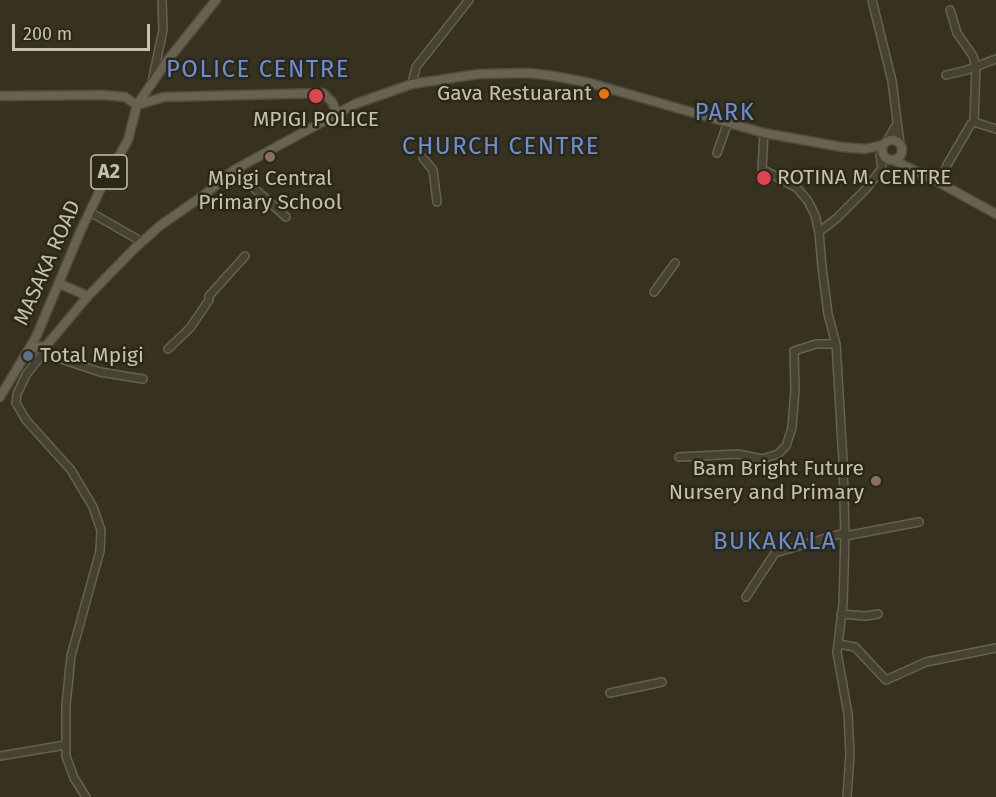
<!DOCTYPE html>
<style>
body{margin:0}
#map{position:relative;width:996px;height:797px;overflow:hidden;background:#36321f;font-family:"Fira Sans",sans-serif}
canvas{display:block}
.scale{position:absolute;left:12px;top:24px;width:138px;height:27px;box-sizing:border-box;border:3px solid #c4c1ac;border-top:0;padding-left:8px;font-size:18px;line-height:21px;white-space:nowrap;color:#c4c1ac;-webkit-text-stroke:4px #2b2818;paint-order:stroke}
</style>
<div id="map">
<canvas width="996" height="797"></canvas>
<div class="scale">200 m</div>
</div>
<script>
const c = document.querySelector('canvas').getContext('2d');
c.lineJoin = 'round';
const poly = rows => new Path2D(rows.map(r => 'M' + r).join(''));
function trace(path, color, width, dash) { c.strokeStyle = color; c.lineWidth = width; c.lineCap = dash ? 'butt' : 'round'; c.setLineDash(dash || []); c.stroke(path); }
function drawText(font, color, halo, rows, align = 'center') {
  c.font = font + ' "Fira Sans",sans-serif'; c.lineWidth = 5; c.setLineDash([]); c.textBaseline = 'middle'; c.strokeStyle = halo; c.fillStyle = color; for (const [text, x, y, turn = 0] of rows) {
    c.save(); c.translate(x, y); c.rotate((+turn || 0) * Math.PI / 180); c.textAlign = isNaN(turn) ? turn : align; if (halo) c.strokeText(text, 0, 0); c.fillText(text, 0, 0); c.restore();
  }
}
const minor = poly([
 [872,0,892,81,900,144],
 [950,10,957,33,973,56,976,67,974,122],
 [946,75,967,70,996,59],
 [152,82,163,30,162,0],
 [412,84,416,67,469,0],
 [764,133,762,169,797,188,808,201,815,215,819,232,822,267,828,314,836,344,843,461,845,536,843,604,837,652,848,714,850,754,847,797],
 [886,142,897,124],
 [717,153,728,122],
 [423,158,433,170,437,202],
 [234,170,286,217],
 [940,183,947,165,971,124,974,122,996,129],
 [90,212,142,242],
 [819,232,837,218,866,189,882,168,880,156],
 [654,292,675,263],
 [46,346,43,353,26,375,17,394,16,403,26,420,71,470,93,507,101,530,100,551,71,656,66,705,66,756,74,778,86,797],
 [168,349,190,328,209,300,209,296,245,256],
 [43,353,100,372,143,379],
 [679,457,738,454,762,459,778,454,786,446,792,428,795,390,794,351,816,344,836,344],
 [746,597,775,553,840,534,845,536,919,522],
 [841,614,866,616,878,614],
 [838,644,855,647,886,680,926,662,996,648],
 [610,693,662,682],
 [0,756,65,745]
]);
const major = poly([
 [0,96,103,95,125,97,137,105,164,97,323,93,332,102,337,113],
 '882 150a10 10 0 1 1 20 0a10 10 0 1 1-20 0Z',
 [893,160,940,183,996,214],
 [60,284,88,296],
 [24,358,34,347,46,346,88,296,135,248,161,225,204,195,234,170,355,104,412,84,479,74,529,73,554,76,590,83,764,133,842,147,865,149,883,145],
 [0,397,36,337,81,230,102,186,128,140,137,105,167,61,216,0]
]);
const markers = [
 [604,94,6,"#e8710a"],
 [316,96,8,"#e0444e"],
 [270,157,6,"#8d6e63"],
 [764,178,8,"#e0444e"],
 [28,356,6,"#5c6f8a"],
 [876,481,6,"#8d6e63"]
];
const shields = [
 [109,172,36]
];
const shieldNames = [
 ["A2",109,172]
];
const poiNames = [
 ["Gava Restuarant",592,94],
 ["MPIGI POLICE",316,120,"center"],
 ["ROTINA M. CENTRE",777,178,"left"],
 ["Mpigi Central",270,179,"center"],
 ["Primary School",270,203,"center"],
 ["Total Mpigi",40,356,"left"],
 ["Bam Bright Future",864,469],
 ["Nursery and Primary",864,493]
];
const streetNames = [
 ["MASAKA ROAD",48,263,-66]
];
const quarterNames = [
 ["POLICE CENTRE",258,70],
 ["PARK",725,113],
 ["CHURCH CENTRE",501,147],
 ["BUKAKALA",775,542]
];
trace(minor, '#656250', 10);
trace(major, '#504d3c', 11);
trace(minor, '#474333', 7);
trace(major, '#676350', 8);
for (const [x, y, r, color] of markers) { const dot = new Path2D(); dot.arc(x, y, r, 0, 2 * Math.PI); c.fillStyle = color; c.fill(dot); trace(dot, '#2b2818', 2); }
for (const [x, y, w] of shields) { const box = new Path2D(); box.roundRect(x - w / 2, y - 17, w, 34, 4.5); c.fillStyle = '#2b2818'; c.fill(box); trace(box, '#c4c1ac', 1.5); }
drawText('bold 20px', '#c4c1ac', null, shieldNames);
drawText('21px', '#c4c1ac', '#2b2818', poiNames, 'right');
drawText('21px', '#c4c1ac', '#2b2818', streetNames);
c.letterSpacing = '1.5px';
drawText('24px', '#698dd8', '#2b2818', quarterNames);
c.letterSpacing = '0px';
</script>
